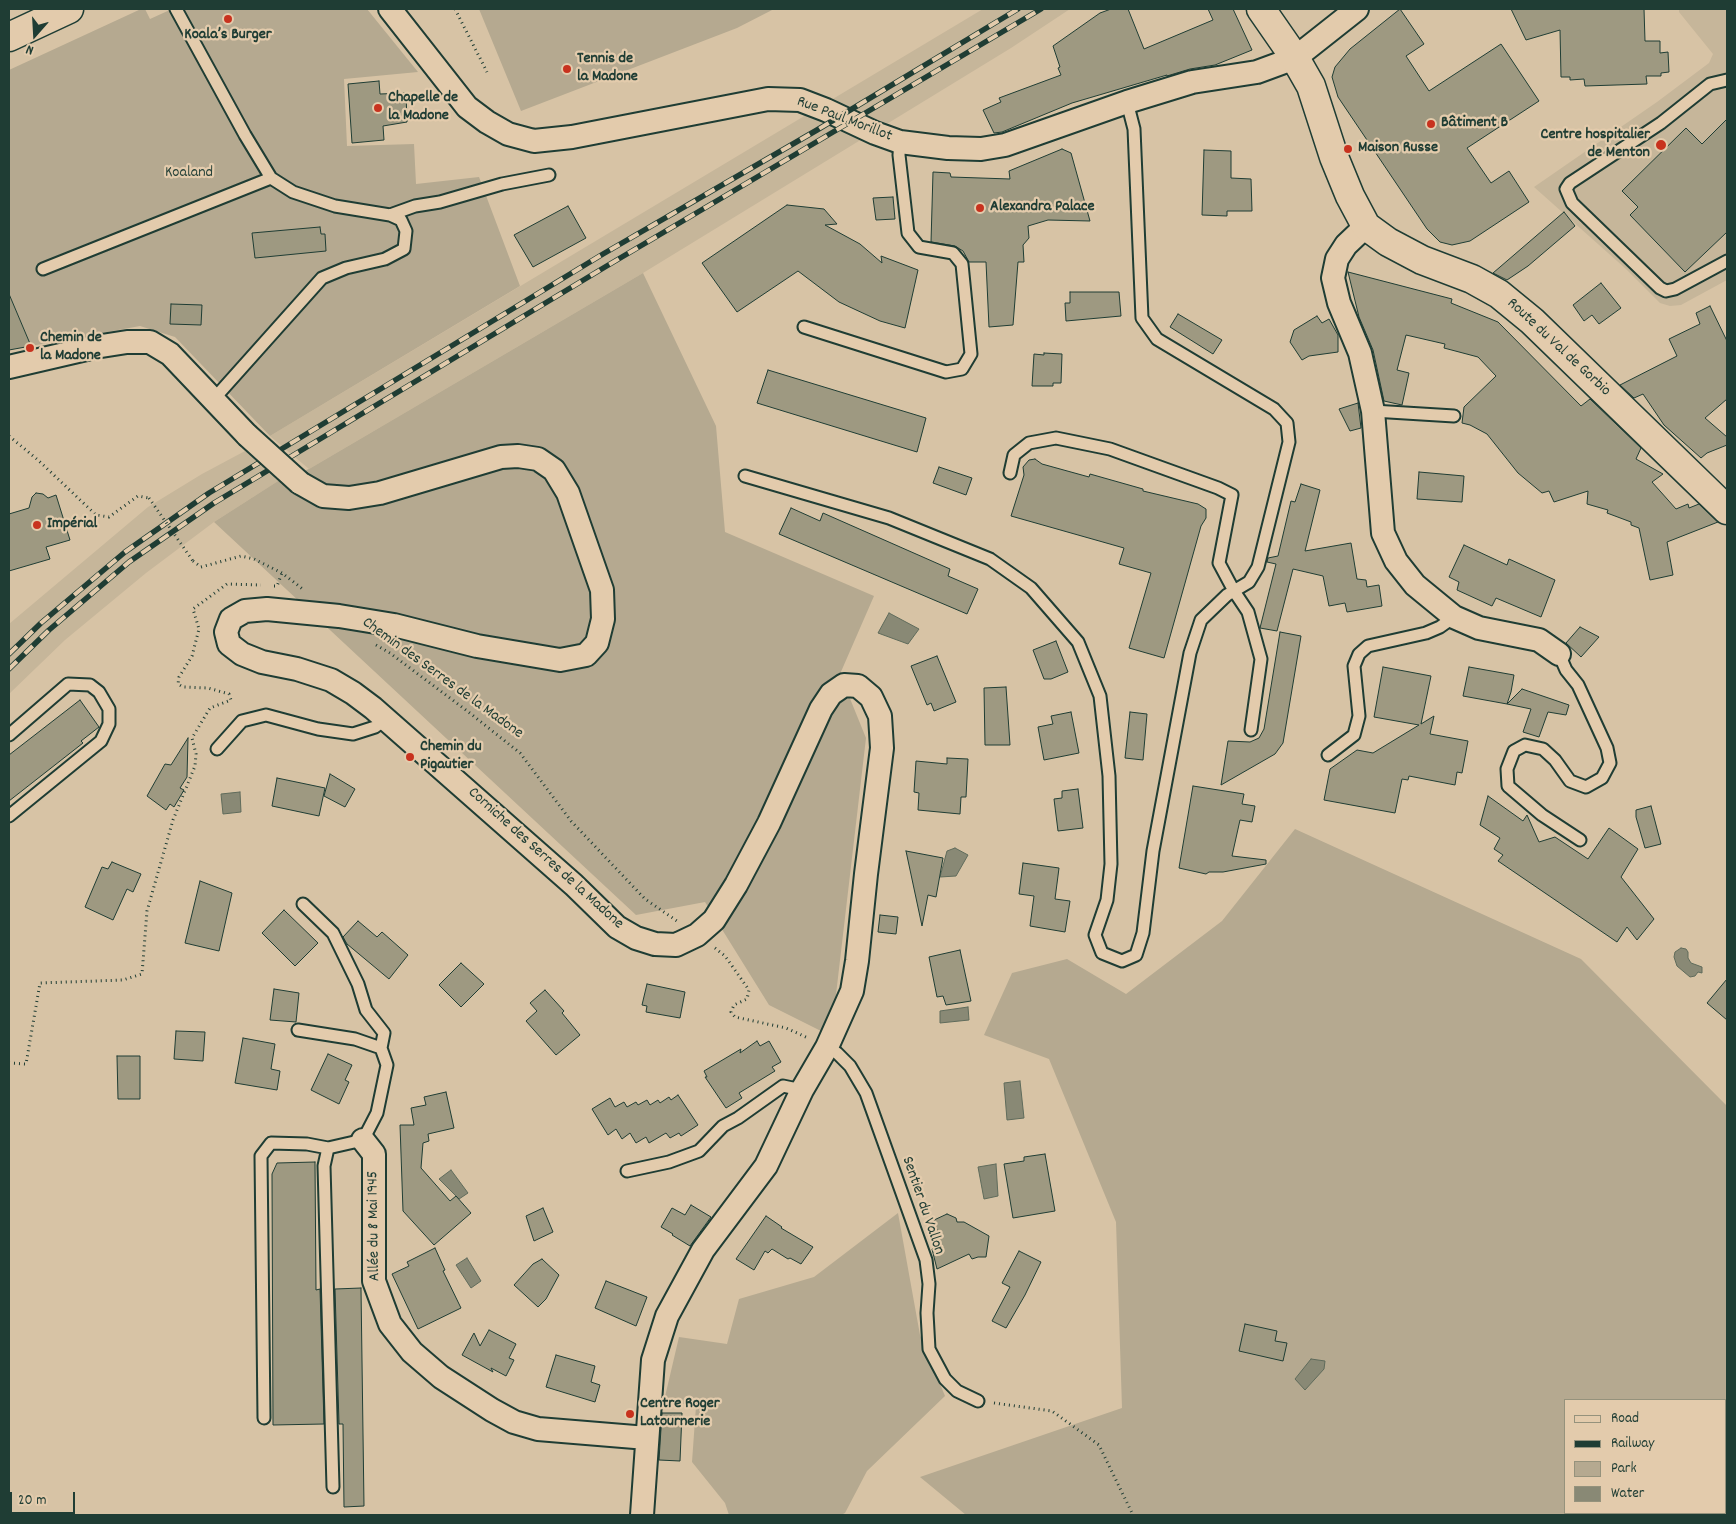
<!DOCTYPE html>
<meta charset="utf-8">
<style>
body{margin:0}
#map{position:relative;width:1736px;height:1524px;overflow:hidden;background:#d7c3a5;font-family:Dekko,sans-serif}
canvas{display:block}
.frame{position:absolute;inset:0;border:10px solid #1f3d34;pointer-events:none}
.legend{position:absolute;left:1564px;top:1399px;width:162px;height:115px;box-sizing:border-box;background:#e3cbac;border:1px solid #95927c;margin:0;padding:6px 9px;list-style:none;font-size:15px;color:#1f3d34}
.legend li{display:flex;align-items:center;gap:10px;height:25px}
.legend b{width:25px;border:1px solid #95927c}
.north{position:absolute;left:10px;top:10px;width:50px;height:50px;-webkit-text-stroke:4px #e3cbac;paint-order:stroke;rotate:199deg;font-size:14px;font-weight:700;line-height:20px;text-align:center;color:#1f3d34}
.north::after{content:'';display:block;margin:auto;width:18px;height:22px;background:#1f3d34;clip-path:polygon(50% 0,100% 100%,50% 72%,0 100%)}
.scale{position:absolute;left:10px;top:1492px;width:65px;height:22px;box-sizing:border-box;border:2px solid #1f3d34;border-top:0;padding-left:6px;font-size:15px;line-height:18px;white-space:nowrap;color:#1f3d34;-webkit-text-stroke:4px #e3cbac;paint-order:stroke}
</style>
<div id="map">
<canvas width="1736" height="1524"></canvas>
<div class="frame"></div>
<ul class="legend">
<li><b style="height:6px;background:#e3cbac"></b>Road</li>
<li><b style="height:6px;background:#1f3d34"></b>Railway</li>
<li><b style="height:14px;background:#b5a990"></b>Park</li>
<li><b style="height:14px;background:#898975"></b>Water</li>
</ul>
<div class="north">N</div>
<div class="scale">20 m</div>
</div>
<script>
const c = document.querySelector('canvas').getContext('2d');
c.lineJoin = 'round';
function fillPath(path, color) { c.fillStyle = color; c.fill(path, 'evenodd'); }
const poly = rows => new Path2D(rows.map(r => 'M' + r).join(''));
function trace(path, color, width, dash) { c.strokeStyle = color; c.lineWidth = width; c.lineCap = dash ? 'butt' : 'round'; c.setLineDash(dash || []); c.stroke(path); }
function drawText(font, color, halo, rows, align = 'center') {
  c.font = font + ' Dekko,sans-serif'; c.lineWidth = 4.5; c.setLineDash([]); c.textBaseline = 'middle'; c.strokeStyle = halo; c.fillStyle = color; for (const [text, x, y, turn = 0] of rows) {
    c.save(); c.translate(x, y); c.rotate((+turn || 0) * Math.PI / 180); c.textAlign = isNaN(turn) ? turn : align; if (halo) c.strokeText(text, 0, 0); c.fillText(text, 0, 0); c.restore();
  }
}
const built = poly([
 [983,9,1070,9,1011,48,643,273,309,469,270,436],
 [1679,9,1727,9,1727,280,1681,305,1670,306,1660,303,1626,269,1534,187,1657,102,1709,63,1713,54,1679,12],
 [245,451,278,481,214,522,146,573,65,640,9,694,9,624,148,507,202,474]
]);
const green = poly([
 [141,9,145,9,150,19,172,9,367,9,418,72,344,79,347,146,414,144,416,184,479,177,520,286,270,436,175,337,140,326,31,346,9,294,9,70],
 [479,9,774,9,737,28,521,111],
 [643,273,716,426,725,532,874,596,840,674,866,738,835,1003,823,1032,769,1005,705,902,636,915,214,522,278,481,309,469],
 [1295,829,1581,959,1727,1106,1727,1515,966,1515,920,1477,1122,1408,1116,1222,1049,1059,984,1035,1012,973,1067,959,1126,994,1222,921],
 [1565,1400,1725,1400,1725,1513,1565,1513],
 [898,1213,920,1335,945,1396,867,1471,845,1513,841,1515,729,1515,725,1503,692,1462,696,1406,664,1401,679,1337,727,1344,739,1299,814,1277]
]);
const water = poly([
 [889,613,919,629,908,644,878,633,889,613],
 [240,792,241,812,223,814,221,794,240,792],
 [955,848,968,855,956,876,940,877,947,851,955,848],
 [1681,948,1686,949,1688,952,1688,958,1691,963,1702,967,1702,973,1698,972,1695,976,1690,977,1677,966,1674,957,1675,952,1681,948],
 [968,1007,969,1020,940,1023,940,1011,968,1007],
 [1020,1081,1024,1118,1007,1120,1004,1083,1020,1081],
 [996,1164,998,1196,984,1199,978,1167,996,1164],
 [451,1170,468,1193,459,1199,439,1179,451,1170],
 [467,1258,481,1281,471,1288,456,1265,467,1258],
 [1311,1359,1325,1361,1324,1369,1305,1390,1295,1379,1311,1359]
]);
const building = poly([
 [1111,9,1128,9,1144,49,1213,20,1208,9,1233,9,1252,50,1215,65,1190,69,1167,76,1167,75,1072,103,1002,132,994,133,983,110,1001,102,999,98,1061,75,1058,68,1060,67,1053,46,1100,13,1111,9],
 [1400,9,1424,44,1406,56,1429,91,1501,44,1539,101,1467,148,1491,183,1509,171,1529,202,1470,241,1452,245,1440,242,1427,229,1338,97,1332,77,1335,67,1350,49,1400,9],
 [1511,9,1644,9,1645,41,1660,41,1660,53,1668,52,1669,72,1661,73,1661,76,1646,76,1647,84,1585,86,1584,79,1570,80,1570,77,1561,77,1560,30,1526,40,1511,9],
 [379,81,380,94,406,93,407,122,383,126,384,140,352,143,348,84,379,81],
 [1727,119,1727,232,1685,272,1630,215,1638,207,1622,191,1686,128,1702,144,1727,119],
 [1062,149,1071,153,1090,221,1048,220,1028,226,1029,238,1023,245,1024,262,1018,262,1013,325,989,327,986,262,969,262,963,251,955,246,931,242,933,172,950,173,951,177,1010,179,1009,171,1062,149],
 [1204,150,1231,151,1231,178,1251,179,1252,211,1227,211,1227,216,1202,215,1204,150],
 [893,197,895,219,876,220,873,198,893,197],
 [787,205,824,209,837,224,825,225,860,244,882,263,881,256,918,270,905,328,880,321,839,302,798,271,737,312,702,263,787,205],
 [568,206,586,238,533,267,514,235,568,206],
 [1564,212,1575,226,1528,266,1507,280,1493,273,1564,212],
 [320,227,321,234,325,234,326,251,255,258,252,233,320,227],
 [1348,272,1452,299,1451,303,1498,322,1581,406,1590,399,1641,448,1636,459,1663,474,1652,482,1676,509,1688,504,1689,508,1699,504,1718,522,1667,542,1673,575,1650,580,1639,528,1631,525,1631,522,1607,513,1608,510,1587,504,1588,491,1554,502,1549,491,1542,493,1518,473,1487,434,1470,425,1462,423,1464,407,1496,376,1478,357,1444,348,1445,344,1406,335,1397,370,1409,373,1402,405,1384,401,1373,350,1359,317,1348,272],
 [1601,283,1621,308,1599,324,1592,315,1584,321,1573,305,1601,283],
 [1070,292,1119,292,1121,316,1066,321,1065,303,1070,303,1070,292],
 [9,294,31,346,9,350,9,294],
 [171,304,202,305,201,325,170,324,171,304],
 [1710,306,1727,341,1727,399,1705,418,1727,437,1727,445,1707,453,1701,458,1664,425,1643,394,1634,398,1620,385,1677,356,1669,339,1700,324,1696,313,1710,306],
 [1178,314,1222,340,1213,354,1170,327,1178,314],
 [1317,316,1322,323,1329,319,1338,335,1338,352,1309,356,1302,360,1290,342,1294,330,1317,316],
 [1044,353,1062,354,1061,383,1053,383,1053,386,1032,386,1034,354,1044,355,1044,353],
 [768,370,926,418,917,452,757,403,768,370],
 [1358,403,1361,428,1350,431,1339,409,1358,403],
 [1035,459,1042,464,1089,477,1090,474,1143,489,1143,491,1198,504,1206,509,1206,518,1201,526,1164,658,1129,648,1151,573,1119,564,1124,548,1011,516,1024,475,1023,467,1029,460,1035,459],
 [939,467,972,478,966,495,933,483,939,467],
 [1419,472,1464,476,1462,502,1417,499,1419,472],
 [1301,484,1320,490,1305,551,1351,543,1357,579,1366,580,1367,587,1379,585,1382,606,1347,612,1345,603,1329,606,1323,576,1293,569,1277,631,1260,628,1276,564,1267,562,1268,558,1278,556,1291,501,1295,502,1301,484],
 [36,493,43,494,48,498,56,495,70,540,46,547,50,559,9,571,9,514,29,508,32,497,36,493],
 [791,508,820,521,823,513,950,569,948,576,978,589,967,614,779,534,791,508],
 [1464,545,1507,565,1509,559,1555,580,1541,617,1496,598,1492,606,1457,590,1459,582,1449,577,1464,545],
 [1580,627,1599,637,1581,657,1566,643,1580,627],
 [1280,632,1301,636,1283,743,1275,754,1221,785,1228,741,1250,742,1259,738,1264,729,1280,632],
 [1056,641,1068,672,1051,679,1044,679,1033,650,1056,641],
 [937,656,956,702,934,711,931,703,927,705,911,666,937,656],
 [1383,667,1431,676,1421,724,1434,716,1430,734,1468,741,1462,773,1457,772,1455,785,1409,776,1408,780,1402,779,1395,813,1324,800,1330,769,1357,750,1373,753,1419,725,1374,717,1383,667],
 [1469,667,1514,675,1511,692,1507,704,1463,696,1469,667],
 [1006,687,1010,745,985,745,984,688,1006,687],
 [1522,689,1569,705,1566,715,1548,712,1539,737,1523,732,1531,709,1507,704,1522,689],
 [80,700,99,727,81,741,83,743,9,801,9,755,80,700],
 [1071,712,1079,753,1044,760,1038,727,1053,724,1051,716,1071,712],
 [1130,712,1147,714,1143,760,1125,758,1130,712],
 [188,738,187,777,180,788,184,790,174,807,170,804,166,810,147,796,165,764,171,765,188,738],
 [947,758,968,759,966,797,961,797,960,814,918,810,919,793,914,792,916,761,947,764,947,758],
 [330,774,355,789,345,807,324,796,330,774],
 [277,778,325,788,319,816,272,806,277,778],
 [1193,786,1244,794,1242,804,1255,806,1252,822,1240,820,1232,856,1266,860,1266,864,1223,872,1209,872,1206,874,1179,868,1193,786],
 [1078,789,1083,828,1058,831,1054,799,1062,798,1062,791,1078,789],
 [1488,796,1523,821,1527,815,1539,842,1555,837,1588,859,1609,828,1638,849,1621,877,1654,919,1637,940,1627,927,1617,942,1498,861,1503,855,1494,849,1500,838,1480,825,1488,796],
 [1651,806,1661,844,1645,848,1636,817,1636,810,1651,806],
 [906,851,943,858,936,897,928,895,922,926,906,851],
 [112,862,141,874,133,892,127,889,113,920,85,907,102,867,108,869,112,862],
 [1023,863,1059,868,1055,899,1070,901,1065,932,1030,926,1034,896,1019,894,1023,863],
 [200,881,232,893,219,951,185,943,200,881],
 [284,910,318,943,295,966,262,933,284,910],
 [880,915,898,917,896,934,878,932,880,915],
 [358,921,377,937,382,932,408,955,389,979,347,944,343,937,358,921],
 [960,950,971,1001,946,1005,943,996,937,997,929,957,960,950],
 [461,963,484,984,461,1007,439,985,461,963],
 [1727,979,1727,1020,1707,1003,1727,979],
 [647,984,685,992,680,1018,646,1012,647,1006,642,1005,647,984],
 [274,989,299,993,296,1022,270,1020,274,989],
 [545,990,564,1011,562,1013,580,1035,556,1055,526,1021,537,1011,530,1003,545,990],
 [176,1031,205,1032,203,1061,174,1059,176,1031],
 [243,1038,275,1044,271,1069,280,1071,277,1090,235,1083,243,1038],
 [757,1041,760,1046,769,1041,781,1062,772,1067,775,1071,739,1093,742,1098,726,1108,705,1077,707,1077,704,1071,741,1049,740,1053,757,1041],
 [328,1054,352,1065,345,1080,349,1082,339,1104,311,1090,328,1054],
 [117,1056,140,1056,140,1099,118,1099,117,1056],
 [446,1092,454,1128,428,1134,429,1141,423,1143,421,1168,450,1201,456,1196,471,1213,434,1245,403,1211,400,1125,414,1125,411,1108,426,1105,424,1097,446,1092],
 [678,1095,698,1125,681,1136,679,1133,670,1138,666,1133,649,1143,646,1137,636,1143,630,1133,622,1139,616,1129,608,1135,592,1109,610,1098,615,1107,624,1102,627,1107,636,1102,638,1105,647,1100,650,1105,658,1100,660,1103,669,1097,671,1100,678,1095],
 [1045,1154,1055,1211,1013,1218,1004,1164,1024,1161,1024,1157,1045,1154],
 [315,1162,316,1290,320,1289,324,1424,273,1425,272,1174,277,1163,315,1162],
 [691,1205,711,1217,690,1246,672,1235,673,1234,661,1227,672,1208,685,1215,691,1205],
 [543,1208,553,1232,534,1241,526,1216,543,1208],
 [947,1214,956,1218,957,1222,964,1222,989,1236,986,1257,978,1257,972,1259,969,1254,937,1269,932,1249,938,1246,937,1229,932,1221,947,1214],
 [766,1216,782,1227,781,1228,813,1247,801,1264,790,1258,788,1259,772,1249,768,1253,765,1251,754,1270,736,1259,766,1216],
 [435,1248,445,1270,443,1271,461,1308,418,1329,392,1274,409,1266,407,1262,435,1248],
 [1019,1251,1041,1262,1025,1295,1006,1328,992,1321,1010,1287,1002,1283,1019,1251],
 [542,1259,559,1275,546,1299,538,1307,514,1285,533,1264,542,1259],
 [606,1281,647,1297,636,1326,595,1308,606,1281],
 [361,1288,364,1506,344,1507,343,1424,339,1424,335,1289,361,1288],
 [1245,1324,1277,1331,1275,1341,1287,1343,1283,1361,1239,1351,1245,1324],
 [489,1330,516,1344,509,1358,514,1360,506,1376,491,1368,493,1372,462,1355,474,1333,480,1346,489,1330],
 [556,1355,595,1366,591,1382,600,1385,595,1402,546,1387,556,1355],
 [662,1413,682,1413,680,1461,659,1460,662,1413]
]);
const path = poly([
 [455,9,487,72],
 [9,436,38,460,96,515,109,517,138,496,149,498],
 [193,561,201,567,241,556,254,559,282,573,304,590],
 [274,586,277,586,282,573],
 [376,645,390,653,466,710,520,753,571,821,645,899,677,921],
 [715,948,725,956,749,990,747,999,734,1005,731,1012,735,1017,786,1028,808,1038],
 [9,1063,26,1064,40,983,123,980,142,974,147,911,173,820,195,766,196,754,192,738,210,708,231,700,229,694,208,688,183,687,178,684,179,677,192,656,199,629,193,609,227,584,261,585],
 [994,1403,1052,1411,1099,1445,1133,1515]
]);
const service = poly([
 [176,9,245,135,271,178,293,192,335,206,390,215,415,206,440,202,502,184,549,175],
 [1727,80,1710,84,1661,123,1570,183,1566,189,1572,203,1660,288,1666,291,1675,289,1727,261],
 [43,269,271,178],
 [804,327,946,372,962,369,971,354,962,264,953,253,919,247,908,233,899,155,900,142],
 [213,400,322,278,346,268,385,259,404,249,406,231,401,220,390,215],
 [1373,411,1454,416],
 [1010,473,1014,455,1029,443,1056,438,1110,449,1218,488,1232,495,1219,563,1234,591,1248,612,1261,659,1251,730],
 [745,476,889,518,990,559,1031,588,1078,642,1100,696,1109,776,1111,864,1107,900,1095,935,1102,953,1122,961,1136,955,1143,933,1153,851,1190,653,1201,620,1227,595,1249,582,1258,567,1289,442,1287,423,1274,409,1157,339,1142,318,1134,129,1127,102],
 [1559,654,1566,670,1578,685,1607,748,1610,763,1602,778,1586,787,1570,781,1555,760,1543,749,1525,745,1514,751,1507,769,1508,786,1542,815,1580,840],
 [9,735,68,684,90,685,99,692,109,709,109,724,101,741,9,816],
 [217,749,242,721,266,715,318,729,353,734,375,727,386,719],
 [1328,755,1354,735,1359,716,1354,666,1359,654,1368,646,1426,633,1440,627,1454,617],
 [298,1030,355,1039,381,1048],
 [827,1047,837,1053,850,1066,866,1093,926,1260,929,1284,927,1313,929,1349,945,1379,957,1391,978,1401],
 [328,1148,324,1166,333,1487],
 [627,1171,669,1162,699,1151,723,1126,738,1118,783,1086,802,1090],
 [264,1418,261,1156,271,1143,307,1144,328,1148,363,1140,377,1113,387,1065,381,1048,384,1033,366,1010,358,984,333,933,303,904]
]);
const minor = poly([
 [390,9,467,107,487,122,508,134,534,141,572,137,768,99,800,100,826,110,875,133,900,142,948,148,981,149,1005,145,1127,102,1192,82,1257,72,1295,58,1357,9],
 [1366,226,1346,245,1337,259,1333,278,1339,303,1360,353,1373,411,1383,533,1396,561,1415,585,1454,617,1479,628,1539,640,1559,654],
 [9,367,95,347,127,342,150,342,170,354,247,435],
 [300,483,323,496,349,498,380,493,501,457,518,456,538,459,554,470,568,493,602,590,603,619,597,643,586,655,560,660,477,646,394,625,339,616,267,609,245,611,231,619,226,632,229,644,242,654,262,662,297,669,331,680,353,693,373,708,574,885,617,927,636,938,655,944,676,945,697,935,714,920,736,885,769,823,821,709,831,694,844,685,858,686,871,697,880,716,882,748,866,874,857,961,852,991,827,1047,802,1090,766,1166,703,1250,667,1316,653,1360,642,1515],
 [363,1140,374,1154,374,1281,390,1324,412,1352,441,1377,492,1410,514,1422,538,1429,647,1438]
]);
const tertiary = poly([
 [1261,9,1295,58,1311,86,1334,157,1350,196,1366,226,1388,242,1422,260,1472,279,1499,294,1532,321,1727,510]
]);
const primary = poly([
 [9,37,69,9]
]);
const rail = poly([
 [9,654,41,623,125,552,209,493,603,254,817,130,1018,9],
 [9,669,49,630,129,562,214,503,605,267,1041,9]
]);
const pathBridge = poly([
 [149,498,193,561]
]);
const minorBridge = poly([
 [247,435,300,483]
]);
const markers = [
 [228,19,5,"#c8321e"],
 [567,69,5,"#c8321e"],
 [378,108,5,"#c8321e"],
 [1431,124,5,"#c8321e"],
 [1661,145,6,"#c8321e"],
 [1348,149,5,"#c8321e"],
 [980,208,5,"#c8321e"],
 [30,348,5,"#c8321e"],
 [37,525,5,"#c8321e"],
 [410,757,5,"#c8321e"],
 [630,1414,5,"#c8321e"]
];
const poiNames = [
 ["Koala’s Burger",228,36,"center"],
 ["Tennis de",577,60],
 ["la Madone",577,78],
 ["Chapelle de",388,99],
 ["la Madone",388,117],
 ["Bâtiment B",1441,124],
 ["Centre hospitalier",1650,136,"right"],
 ["de Menton",1650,154,"right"],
 ["Maison Russe",1358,149],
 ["Alexandra Palace",990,208],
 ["Chemin de",40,339],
 ["la Madone",40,357],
 ["Impérial",47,525],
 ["Chemin du",420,748],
 ["Pigautier",420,766],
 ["Centre Roger",640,1405],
 ["Latournerie",640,1423]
];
const streetNames = [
 ["Rue Paul Morillot",844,120,21],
 ["Route du Val de Gorbio",1558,348,43],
 ["Chemin des Serres de la Madone",442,679,36],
 ["Corniche des Serres de la Madone",545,859,42],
 ["Sentier du Vallon",922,1206,71],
 ["Allée du 8 Mai 1945",375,1226,-91]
];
const parkNames = [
 ["Koaland",189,174]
];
fillPath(built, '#c6b69a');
fillPath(green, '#b5a990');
fillPath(water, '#898975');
trace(water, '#5f6b5b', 1);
fillPath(building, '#9e9981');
trace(building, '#1f3d34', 1);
trace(service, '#1f3d34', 15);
trace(minor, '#1f3d34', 26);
trace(tertiary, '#1f3d34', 31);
trace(primary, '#1f3d34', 31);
trace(path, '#1f3d34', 3, [1, 4]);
trace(service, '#e3cbac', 11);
trace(minor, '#e3cbac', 22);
trace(tertiary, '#e3cbac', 28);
trace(primary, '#e3cbac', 28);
trace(rail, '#1f3d34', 5.5);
trace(rail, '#e3cbac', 4, [11]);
trace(minorBridge, '#1f3d34', 26, []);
trace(pathBridge, '#1f3d34', 3, [1, 4]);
trace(minorBridge, '#e3cbac', 22);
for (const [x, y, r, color] of markers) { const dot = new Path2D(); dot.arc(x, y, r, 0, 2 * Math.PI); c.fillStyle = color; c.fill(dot); trace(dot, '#e3cbac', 2); }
drawText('bold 16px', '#1f3d34', '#e3cbac', poiNames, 'left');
drawText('16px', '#1f3d34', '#e3cbac', streetNames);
drawText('16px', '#264239', '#e3cbac', parkNames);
</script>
